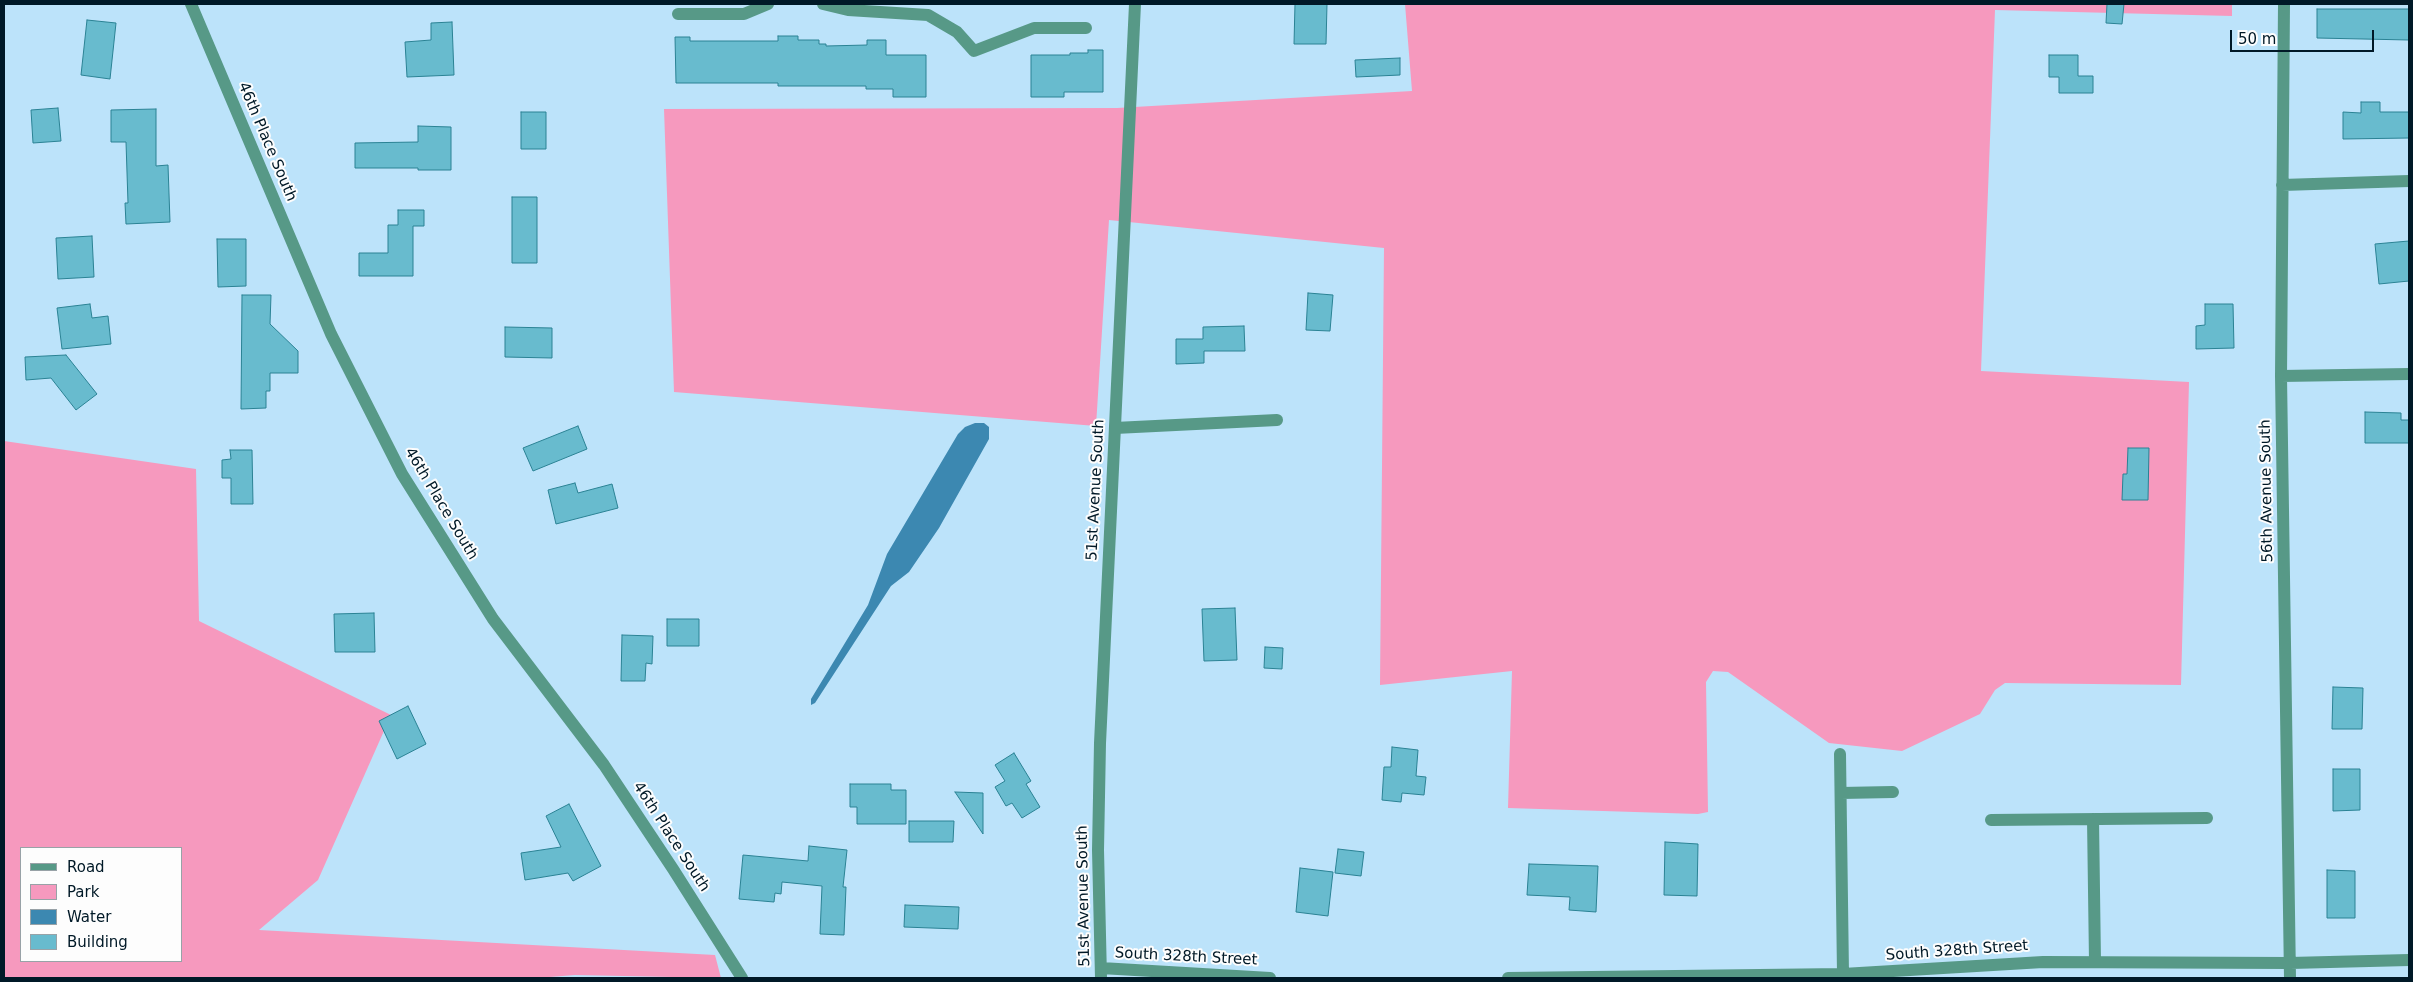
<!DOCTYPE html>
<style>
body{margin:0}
#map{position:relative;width:2413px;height:982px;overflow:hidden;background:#bce3fa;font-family:"DejaVu Sans",sans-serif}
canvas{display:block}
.frame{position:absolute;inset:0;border:5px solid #001927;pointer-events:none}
.legend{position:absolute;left:20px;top:847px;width:162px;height:115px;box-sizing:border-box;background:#fdfdfd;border:1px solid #98a2a7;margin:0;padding:6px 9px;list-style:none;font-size:15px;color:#001927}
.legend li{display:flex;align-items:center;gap:10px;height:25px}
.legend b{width:25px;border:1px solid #98a2a7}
.scale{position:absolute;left:2230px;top:30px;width:144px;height:22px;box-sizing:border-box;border:2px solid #001927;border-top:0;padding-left:6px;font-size:15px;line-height:18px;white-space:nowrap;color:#001927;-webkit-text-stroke:4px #fdfdfd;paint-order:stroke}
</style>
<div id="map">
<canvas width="2413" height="982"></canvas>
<div class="frame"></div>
<ul class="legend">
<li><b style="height:6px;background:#579987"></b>Road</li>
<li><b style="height:14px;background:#f699be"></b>Park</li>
<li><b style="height:14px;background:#3c88b1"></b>Water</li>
<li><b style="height:14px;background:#68bbce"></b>Building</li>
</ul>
<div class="scale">50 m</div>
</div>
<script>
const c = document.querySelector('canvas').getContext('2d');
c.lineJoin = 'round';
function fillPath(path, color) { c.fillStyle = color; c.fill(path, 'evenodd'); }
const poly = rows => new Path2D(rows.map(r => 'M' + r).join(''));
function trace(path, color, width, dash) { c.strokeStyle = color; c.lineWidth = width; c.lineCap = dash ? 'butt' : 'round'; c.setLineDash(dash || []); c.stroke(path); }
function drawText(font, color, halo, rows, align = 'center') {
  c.font = font + ' "DejaVu Sans",sans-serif'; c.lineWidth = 4; c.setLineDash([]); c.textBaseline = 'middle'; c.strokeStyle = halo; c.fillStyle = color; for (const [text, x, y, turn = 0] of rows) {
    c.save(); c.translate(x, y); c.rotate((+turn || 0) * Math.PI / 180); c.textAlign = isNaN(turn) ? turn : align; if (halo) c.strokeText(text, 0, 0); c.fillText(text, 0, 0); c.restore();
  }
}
const green = poly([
 [1405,4,2232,4,2232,16,1995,10,1981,371,2189,382,2181,685,2005,683,1995,690,1980,714,1902,751,1829,743,1728,672,1713,671,1706,682,1708,812,1698,814,1508,808,1512,671,1380,685,1384,248,1109,220,1096,426,674,392,664,109,1117,108,1412,91],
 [4,441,196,469,199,621,391,715,318,880,259,930,715,955,721,978,575,975,537,978,4,978],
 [21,848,181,848,181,961,21,961]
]);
const water = poly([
 [975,423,984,423,989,427,989,439,939,528,909,572,891,586,815,703,811,705,811,699,868,605,887,554,958,434,965,427]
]);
const building = poly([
 [1295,4,1327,4,1326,44,1294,44,1295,4],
 [2107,4,2124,4,2122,24,2106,23,2107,4],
 [2317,9,2409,9,2409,40,2317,38,2317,9],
 [87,20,116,23,110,79,81,75,87,20],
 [452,22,454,75,407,77,405,42,431,40,431,23,452,22],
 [778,36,798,36,798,40,819,40,819,44,826,44,826,46,867,45,867,40,886,40,886,55,926,55,926,97,893,97,893,89,866,89,866,86,778,86,778,83,676,83,675,37,690,37,690,41,778,41,778,36],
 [1088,50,1103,50,1103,92,1064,92,1064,97,1031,97,1031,55,1070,55,1070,53,1088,53,1088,50],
 [2049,55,2078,55,2078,76,2093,76,2093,93,2059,93,2059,77,2049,77,2049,55],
 [1400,58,1400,75,1356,77,1355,60,1400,58],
 [2361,102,2380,102,2380,112,2409,112,2409,138,2343,139,2343,112,2361,113,2361,102],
 [58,108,61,141,33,143,31,110,58,108],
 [156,109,156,166,168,165,170,222,126,224,125,203,128,203,126,142,111,142,111,110,156,109],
 [521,112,546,112,546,149,521,149,521,112],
 [418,126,451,127,451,170,418,170,418,168,355,168,355,143,418,142,418,126],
 [512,197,537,197,537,263,512,263,512,197],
 [398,210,424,210,424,226,413,226,413,276,359,276,359,253,388,253,388,225,398,225,398,210],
 [92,236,94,277,58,279,56,238,92,236],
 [217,239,246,239,246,286,218,287,217,239],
 [2409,241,2409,281,2379,284,2375,244,2409,241],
 [1308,293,1333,295,1330,331,1306,330,1308,293],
 [242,295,271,295,270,324,298,351,298,373,270,373,270,391,266,391,266,408,241,409,242,295],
 [90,304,92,318,108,316,111,344,62,349,57,308,90,304],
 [2205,304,2233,304,2234,348,2196,349,2196,326,2205,325,2205,304],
 [1244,326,1245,351,1204,351,1204,363,1176,364,1176,339,1203,339,1203,327,1244,326],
 [505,327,552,328,552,358,505,357,505,327],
 [66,355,97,394,76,410,51,378,26,380,25,357,66,355],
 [2365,412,2401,413,2401,420,2409,420,2409,443,2365,443,2365,412],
 [578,426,587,449,533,471,523,448,578,426],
 [2128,448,2149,448,2148,500,2122,500,2123,474,2127,474,2128,448],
 [230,450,252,450,253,504,231,504,231,478,222,478,222,460,231,459,230,450],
 [575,483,578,493,612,484,618,508,556,524,548,490,575,483],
 [1235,608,1237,660,1204,661,1202,609,1235,608],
 [374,613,375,652,335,652,334,614,374,613],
 [667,619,699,619,699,646,667,646,667,619],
 [622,635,653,636,652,664,646,663,645,681,621,681,622,635],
 [1265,647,1283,648,1282,669,1264,668,1265,647],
 [2333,687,2363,688,2362,729,2332,729,2333,687],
 [408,706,426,744,397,759,379,721,408,706],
 [1392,747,1418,750,1416,776,1426,777,1424,795,1402,793,1401,802,1382,800,1384,767,1391,767,1392,747],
 [1014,753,1031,781,1026,784,1040,807,1022,818,1012,803,1006,806,995,787,1005,781,995,765,1014,753],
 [2333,769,2360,769,2360,810,2333,811,2333,769],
 [850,784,891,784,891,790,906,790,906,824,857,824,857,807,850,807,850,784],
 [955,792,983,793,983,834,955,792],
 [569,804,601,866,573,881,568,873,525,880,521,853,561,847,546,816,569,804],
 [909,821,954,821,953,842,909,842,909,821],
 [1665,842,1698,844,1697,896,1664,895,1665,842],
 [809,846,847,850,843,887,846,887,844,935,820,934,822,886,782,882,781,894,775,893,774,902,739,899,743,855,808,861,809,846],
 [1338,849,1364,852,1361,876,1335,873,1338,849],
 [1529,864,1598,866,1596,912,1569,910,1570,897,1527,895,1529,864],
 [1300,868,1333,872,1328,916,1296,912,1300,868],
 [2327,870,2355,871,2355,918,2327,918,2327,870],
 [905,905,959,907,958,929,904,927,905,905]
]);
const minor = poly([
 [191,4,331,334,402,474,493,619,604,765,673,869,742,978],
 [823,4,848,10,928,15,957,32,974,51,1034,28,1086,28],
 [2284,4,2281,376,2290,978],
 [678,14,744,14,768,4],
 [2282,185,2409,181],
 [2281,376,2409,374],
 [1115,428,1277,420],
 [1840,754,1843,974],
 [1841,793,1893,792],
 [2093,819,2095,962],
 [1991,820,2207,818],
 [1101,968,1270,978],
 [1101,978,1098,850,1100,743,1135,4],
 [1508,978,1843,974,2043,962,2290,963,2409,960]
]);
const streetNames = [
 ["46th Place South",267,142,67],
 ["51st Avenue South",1096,490,-87],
 ["56th Avenue South",2267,491,-91],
 ["46th Place South",441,504,59],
 ["46th Place South",671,837,57],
 ["51st Avenue South",1084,896,-91],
 ["South 328th Street",1957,951,-4],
 ["South 328th Street",1186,957,3]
];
fillPath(green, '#f699be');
fillPath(water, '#3c88b1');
fillPath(building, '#68bbce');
trace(building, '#2a8294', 1);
trace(minor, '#579987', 12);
drawText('15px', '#001927', '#fdfdfd', streetNames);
</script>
